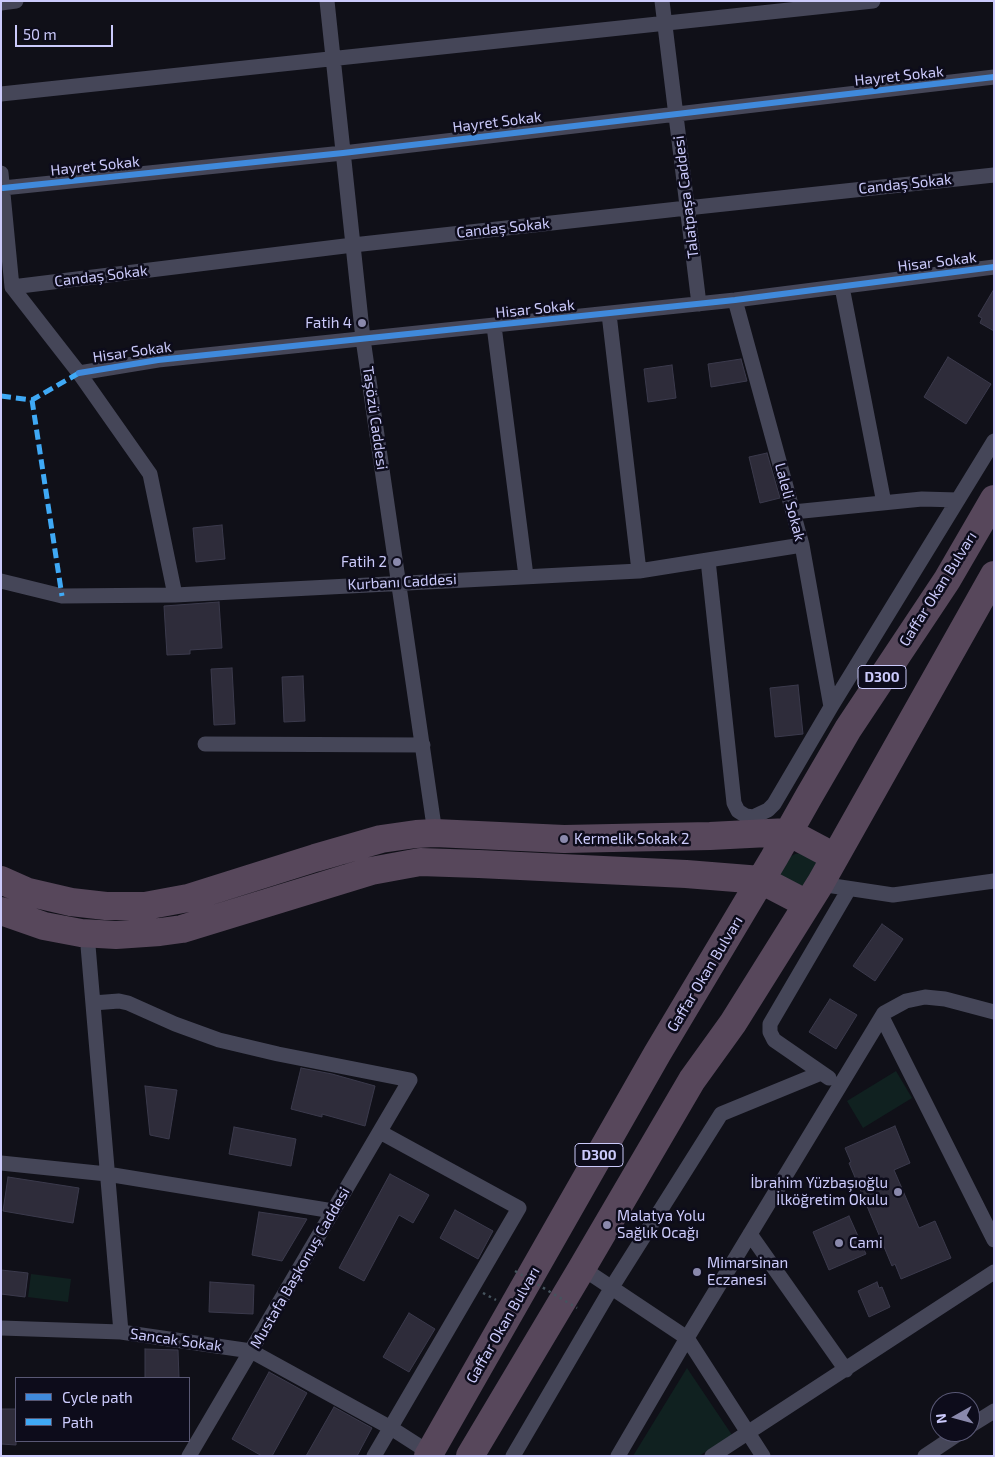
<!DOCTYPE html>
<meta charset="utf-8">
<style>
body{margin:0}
#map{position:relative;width:995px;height:1457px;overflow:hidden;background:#101018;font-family:"Exo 2",sans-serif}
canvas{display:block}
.frame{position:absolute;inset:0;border:2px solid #cbcafb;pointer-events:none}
.legend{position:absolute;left:15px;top:1377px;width:175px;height:65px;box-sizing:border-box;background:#0d0c1b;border:1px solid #595875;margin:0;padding:6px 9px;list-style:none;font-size:15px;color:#cbcafb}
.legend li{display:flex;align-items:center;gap:10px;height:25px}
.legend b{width:25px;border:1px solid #595875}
.north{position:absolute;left:930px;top:1392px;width:50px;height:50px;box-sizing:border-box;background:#0d0c1b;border:1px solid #595875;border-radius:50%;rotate:263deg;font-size:14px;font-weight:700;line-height:20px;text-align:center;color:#cbcafb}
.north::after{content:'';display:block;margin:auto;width:18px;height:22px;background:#8a89ac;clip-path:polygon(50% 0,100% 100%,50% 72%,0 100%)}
.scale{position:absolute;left:15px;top:25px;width:98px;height:22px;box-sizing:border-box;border:2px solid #cbcafb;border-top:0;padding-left:6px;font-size:15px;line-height:18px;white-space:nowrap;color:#cbcafb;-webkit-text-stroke:4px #0d0c1b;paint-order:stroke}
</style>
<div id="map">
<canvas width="995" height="1457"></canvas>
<div class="frame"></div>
<ul class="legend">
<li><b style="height:6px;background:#408adc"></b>Cycle path</li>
<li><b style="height:6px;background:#3fa9f5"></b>Path</li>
</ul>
<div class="north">N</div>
<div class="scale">50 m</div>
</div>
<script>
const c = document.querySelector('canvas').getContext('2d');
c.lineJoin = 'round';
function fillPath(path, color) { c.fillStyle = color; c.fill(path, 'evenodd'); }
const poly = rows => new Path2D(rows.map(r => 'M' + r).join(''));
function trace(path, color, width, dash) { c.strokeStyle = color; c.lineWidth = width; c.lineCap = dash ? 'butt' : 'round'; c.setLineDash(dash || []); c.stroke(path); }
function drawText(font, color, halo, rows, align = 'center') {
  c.font = font + ' "Exo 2",sans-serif'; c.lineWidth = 5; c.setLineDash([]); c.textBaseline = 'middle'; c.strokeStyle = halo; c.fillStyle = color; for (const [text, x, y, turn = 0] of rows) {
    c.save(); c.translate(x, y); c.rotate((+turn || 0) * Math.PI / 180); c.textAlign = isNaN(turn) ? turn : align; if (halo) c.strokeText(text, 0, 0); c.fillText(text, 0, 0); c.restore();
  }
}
const green = poly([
 [801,853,816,862,819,868,807,891,779,877,785,860,795,854],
 [896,1071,912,1098,863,1128,847,1101],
 [31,1274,71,1279,68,1302,28,1297],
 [687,1368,732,1435,699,1456,633,1456]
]);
const building = poly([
 [994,289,994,331,980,323,982,318,978,316,994,289],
 [948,357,991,384,966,424,924,397,948,357],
 [741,359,747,381,711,387,708,364,741,359],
 [672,365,676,398,648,402,644,369,672,365],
 [767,453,780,498,760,503,749,457,767,453],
 [222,525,225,559,196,562,193,528,222,525],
 [219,602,222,648,190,650,190,654,167,655,164,606,219,602],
 [232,668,235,724,214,725,211,669,232,668],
 [303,676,305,721,284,722,282,677,303,676],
 [798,685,803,734,775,737,770,688,798,685],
 [882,924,903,939,875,981,853,966,882,924],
 [830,999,857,1015,836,1049,809,1032,830,999],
 [301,1068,332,1074,375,1086,365,1126,322,1114,322,1117,291,1109,301,1068],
 [145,1086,177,1090,169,1139,150,1135,145,1086],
 [895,1126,910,1163,894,1170,919,1228,935,1221,951,1258,901,1279,895,1264,892,1266,849,1163,851,1162,845,1148,895,1126],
 [234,1127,296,1139,291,1166,229,1154,234,1127],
 [390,1174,429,1195,413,1223,399,1215,364,1281,339,1268,390,1174],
 [8,1177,79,1188,73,1223,3,1211,8,1177],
 [455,1210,493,1231,478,1259,440,1238,455,1210],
 [259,1212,307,1219,282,1261,252,1255,259,1212],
 [849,1216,866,1254,829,1270,813,1232,849,1216],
 [1,1270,28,1273,25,1297,1,1294,1,1270],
 [210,1282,254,1285,253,1314,209,1312,210,1282],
 [877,1282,879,1288,882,1287,890,1307,869,1317,858,1291,877,1282],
 [409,1313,435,1329,409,1372,383,1357,409,1313],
 [145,1349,178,1350,179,1378,145,1378,145,1349],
 [269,1372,307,1393,272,1456,262,1456,232,1439,269,1372],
 [334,1407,372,1428,357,1456,306,1456,334,1407],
 [1,1409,16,1409,16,1445,1,1444,1,1409]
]);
const path = poly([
 [483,1293,496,1300]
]);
const street = poly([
 [327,1,363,339,435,833],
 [662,1,699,304],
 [1,3,16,1],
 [1,94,873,1],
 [1,173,12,287,79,373,150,474,175,595],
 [3,188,343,153,994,77],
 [12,287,353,245,687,208,994,175],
 [842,287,884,503],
 [735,300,802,545,831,707],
 [609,314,639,571],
 [494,326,526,576],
 [79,373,158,360,735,300,994,267],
 [793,512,922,499,958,500],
 [708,560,734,803,738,811,746,816,753,817,768,810,774,804,831,707,994,441],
 [1,581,62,596,175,595,639,571,802,545],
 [205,744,423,745],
 [820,884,893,895,994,881],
 [87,934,121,1332],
 [93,1003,119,1001,128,1003,175,1024,219,1040,278,1054,410,1080,189,1456],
 [882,1017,994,1240],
 [829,1078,774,1040,770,1032,770,1024,849,889],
 [1,1163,107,1174,333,1211],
 [750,1234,846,1370],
 [582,1268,687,1338,763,1456],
 [1,1328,121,1332,251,1351,391,1428,430,1453],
 [970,1426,994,1411],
 [374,1456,519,1208,380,1132],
 [513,1456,612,1287,721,1114,821,1073],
 [618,1456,687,1338,884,1013,906,1001,925,997,945,999,994,1012],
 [712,1456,994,1272],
 [925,1456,961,1432]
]);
const highway = poly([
 [1,880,28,892,71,902,106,906,145,906,188,898,315,858,381,839,416,834,435,833,564,839,710,836,788,832,835,857],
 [1,911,44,926,81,933,116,935,160,932,182,929,371,871,420,862,479,864,686,874,761,880,807,904],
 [428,1456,657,1054,774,858,809,796,848,729,947,580,994,499],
 [470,1456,582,1268,692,1080,733,1023,820,884,994,575]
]);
const pathBridge = poly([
 [515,1271,577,1308]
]);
const quiet = poly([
 [1,396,32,400,79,373],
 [32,400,62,596]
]);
const cycleway = poly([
 [3,188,343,153,994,77],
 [79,373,158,360,735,300,994,267]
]);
const markers = [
 [362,323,5,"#8a89ac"],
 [397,562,5,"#8a89ac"],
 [564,839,5,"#8a89ac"],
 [898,1192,5,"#8a89ac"],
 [607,1225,5,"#8a89ac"],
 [839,1243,5,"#8a89ac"],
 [697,1272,5,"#8a89ac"]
];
const shields = [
 [882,677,48],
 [599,1155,48]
];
const shieldNames = [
 ["D300",882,677],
 ["D300",599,1155]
];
const streetNames = [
 ["Hayret Sokak",899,76,-6],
 ["Hayret Sokak",497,122,-7],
 ["Hayret Sokak",95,166,-6],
 ["Candaş Sokak",905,184,-6],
 ["Talatpaşa Caddesi",686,197,-97],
 ["Candaş Sokak",503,228,-6],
 ["Hisar Sokak",937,262,-7],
 ["Candaş Sokak",101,276,-7],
 ["Hisar Sokak",535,309,-6],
 ["Hisar Sokak",132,352,-8],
 ["Taşözü Caddesi",375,418,82],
 ["Laleli Sokak",790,502,75],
 ["Kurbanı Caddesi",402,582,-3],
 ["Gaffar Okan Bulvarı",938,589,-58],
 ["Gaffar Okan Bulvarı",705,974,-59],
 ["Mustafa Başkonuş Caddesi",300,1268,-60],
 ["Gaffar Okan Bulvarı",503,1325,-60],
 ["Sancak Sokak",176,1340,8]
];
const poiNames = [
 ["Fatih 4",352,323,"right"],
 ["Fatih 2",387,562,"right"],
 ["Kermelik Sokak 2",574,839],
 ["İbrahim Yüzbaşıoğlu",888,1183,"right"],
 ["İlköğretim Okulu",888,1200,"right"],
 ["Malatya Yolu",617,1216],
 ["Sağlık Ocağı",617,1233],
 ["Cami",849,1243],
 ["Mimarsinan",707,1263],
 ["Eczanesi",707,1280]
];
fillPath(green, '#102120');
fillPath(building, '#2e2c3a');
trace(building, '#3b3a4c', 1);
trace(path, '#46545e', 2.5, [2.5, 4]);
trace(street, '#454658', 15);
trace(highway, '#57475b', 28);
trace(pathBridge, '#46545e', 2.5, [2.5, 4]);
trace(quiet, '#3fa9f5', 5, [10, 5]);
trace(cycleway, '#408adc', 6);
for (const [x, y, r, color] of markers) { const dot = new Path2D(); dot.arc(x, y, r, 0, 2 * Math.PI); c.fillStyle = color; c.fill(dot); trace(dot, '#0d0c1b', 2); }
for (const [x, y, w] of shields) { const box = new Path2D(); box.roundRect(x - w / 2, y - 11.5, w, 23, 4); c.fillStyle = '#0d0c1b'; c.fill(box); trace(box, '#cbcafb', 1); }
drawText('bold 14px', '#cbcafb', null, shieldNames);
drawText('15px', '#cbcafb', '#0d0c1b', streetNames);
drawText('15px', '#cbcafb', '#0d0c1b', poiNames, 'left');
</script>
